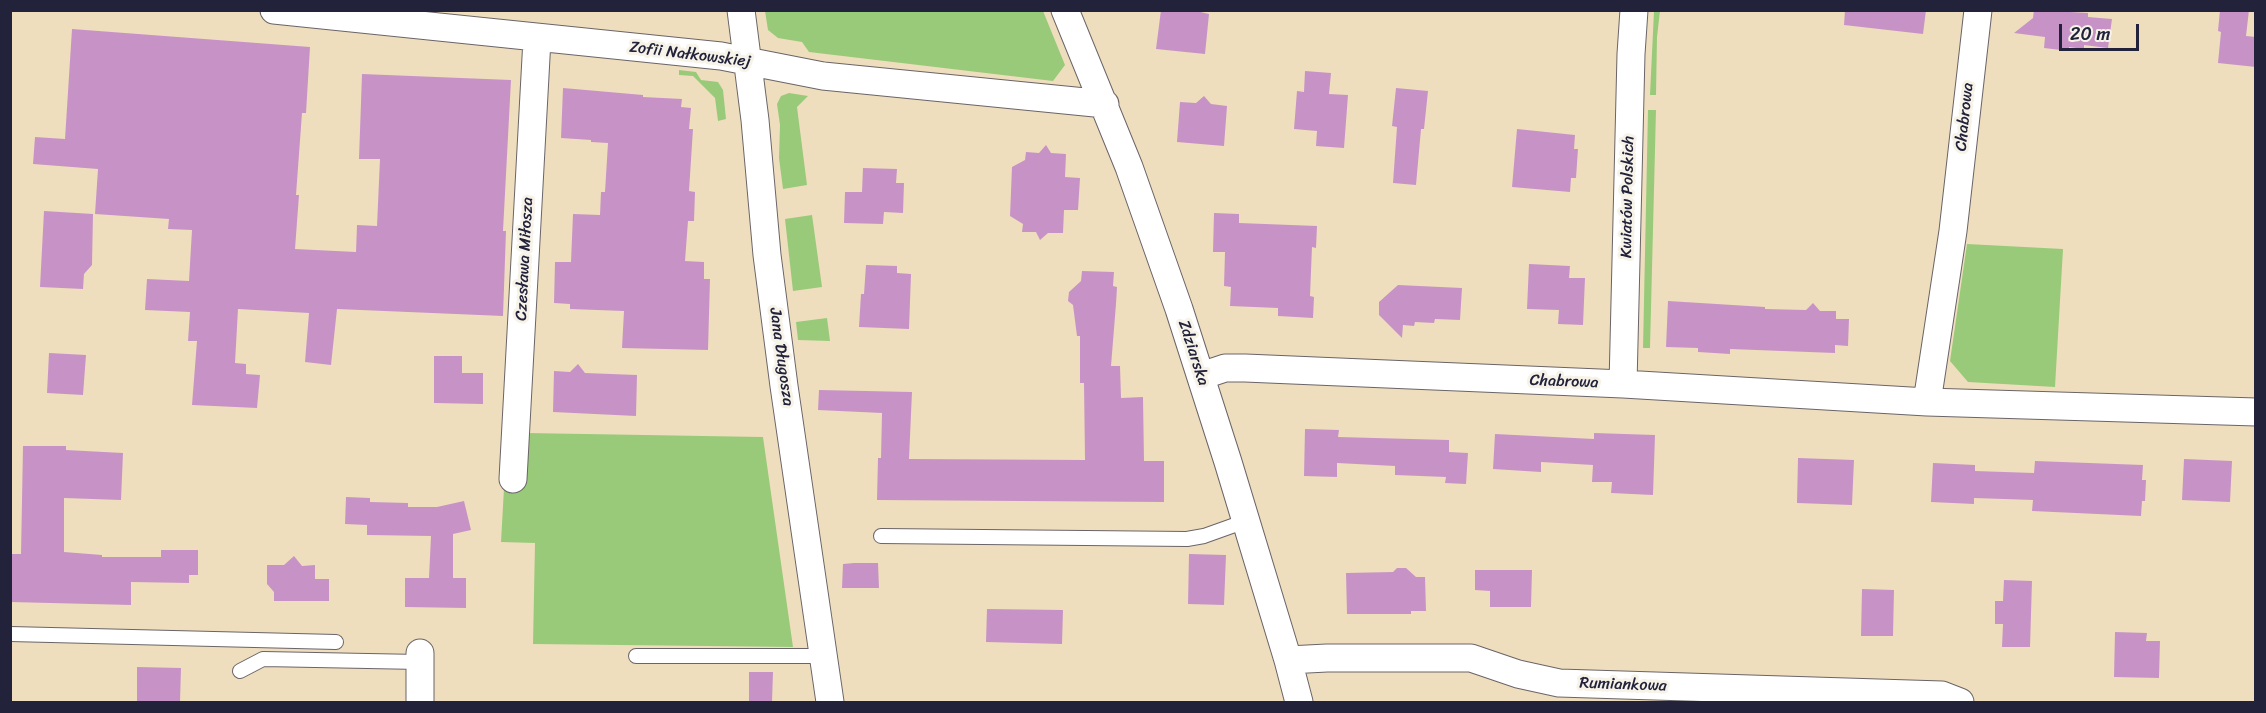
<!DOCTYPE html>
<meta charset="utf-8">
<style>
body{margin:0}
#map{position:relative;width:2266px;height:713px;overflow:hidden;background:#efdebd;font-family:Sriracha,sans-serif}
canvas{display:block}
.frame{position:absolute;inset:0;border:12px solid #22223b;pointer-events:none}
.scale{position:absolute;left:2059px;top:24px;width:80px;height:27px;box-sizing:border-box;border:3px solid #22223b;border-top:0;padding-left:8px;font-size:18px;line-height:21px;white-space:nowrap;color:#22223b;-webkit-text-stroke:4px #f7f3e8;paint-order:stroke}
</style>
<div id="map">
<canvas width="2266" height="713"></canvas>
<div class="frame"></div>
<div class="scale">20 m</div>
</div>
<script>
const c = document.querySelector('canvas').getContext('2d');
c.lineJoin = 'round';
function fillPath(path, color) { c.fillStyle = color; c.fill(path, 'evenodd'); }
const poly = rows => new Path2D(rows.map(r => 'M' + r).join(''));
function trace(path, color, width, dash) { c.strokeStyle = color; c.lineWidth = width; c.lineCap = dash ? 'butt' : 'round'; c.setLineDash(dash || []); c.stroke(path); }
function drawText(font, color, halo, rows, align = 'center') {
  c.font = font + ' Sriracha,sans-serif'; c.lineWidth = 6; c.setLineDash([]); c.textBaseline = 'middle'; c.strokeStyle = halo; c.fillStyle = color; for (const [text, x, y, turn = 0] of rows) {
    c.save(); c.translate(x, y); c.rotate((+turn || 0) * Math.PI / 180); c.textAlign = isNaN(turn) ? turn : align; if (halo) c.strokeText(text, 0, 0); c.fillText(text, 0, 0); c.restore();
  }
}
const green = poly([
 [765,11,1043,11,1065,65,1053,81,809,52,802,42,778,38,768,30],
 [1654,11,1660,11,1657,37,1656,95,1650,95],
 [679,70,696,72,701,80,718,82,723,90,726,119,718,121,715,98,693,76,679,75],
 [789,93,808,96,797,107,807,185,783,189,779,158,780,125,777,104,781,96],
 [1648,110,1656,110,1650,348,1643,348],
 [812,215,822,287,793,291,785,219],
 [1967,244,2063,249,2055,387,1968,382,1950,361],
 [827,318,830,341,798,340,796,322],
 [526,433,763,437,793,647,533,644,535,543,501,542,504,488,524,488]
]);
const building = poly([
 [1161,10,1192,10,1209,14,1205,54,1156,49],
 [1845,10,1926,10,1923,34,1844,25],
 [2034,10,2088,13,2088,17,2112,19,2108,48,2084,45,2084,49,2069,47,2069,51,2044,48,2045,37,2014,33,2033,18],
 [2220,10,2249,10,2246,36,2256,37,2256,67,2218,63,2221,32,2218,31],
 [72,29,310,47,306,113,302,113,296,195,299,195,295,249,356,252,357,225,377,226,380,159,359,159,362,74,511,80,503,231,506,231,503,316,337,309,331,365,305,362,309,313,238,309,235,363,246,364,246,374,260,375,257,408,192,405,197,341,188,341,190,312,145,310,147,279,189,281,192,230,168,229,169,219,95,214,98,169,33,164,35,137,65,139],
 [1305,71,1331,73,1329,94,1348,95,1344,148,1316,146,1317,131,1294,129,1297,91,1304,92],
 [563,88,643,95,643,97,682,99,681,107,691,108,689,129,693,129,689,191,695,192,694,221,688,221,685,261,704,262,704,279,710,279,708,350,622,348,624,311,570,309,570,304,554,303,555,262,571,262,573,214,600,215,601,192,605,192,608,143,591,142,591,140,561,138],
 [1396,88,1428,91,1424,129,1421,129,1416,185,1393,183,1397,127,1392,126],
 [1204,96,1211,104,1227,106,1224,146,1177,142,1180,102,1196,103],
 [1517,129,1575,135,1574,149,1578,149,1576,178,1571,178,1570,192,1512,187],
 [1046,145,1051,153,1066,154,1065,177,1080,178,1078,210,1064,210,1063,233,1048,233,1040,240,1036,232,1022,232,1023,224,1010,216,1012,167,1025,160,1026,152,1039,153],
 [863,168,897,169,896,183,904,183,903,213,884,212,883,224,844,223,845,192,862,192],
 [44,211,93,214,92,265,84,274,83,289,40,287],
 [1214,213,1239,214,1239,223,1317,226,1316,248,1312,247,1310,296,1314,297,1313,318,1278,316,1278,308,1230,306,1231,287,1224,286,1225,252,1213,252],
 [1529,264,1570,266,1569,278,1585,278,1583,325,1558,324,1559,310,1527,309],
 [866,265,897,266,897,273,911,274,909,329,859,327,861,294,864,294],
 [1082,271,1114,272,1113,286,1117,287,1116,304,1111,366,1120,366,1121,398,1143,397,1144,461,1164,461,1164,502,877,500,878,458,881,458,882,413,818,410,819,390,912,392,909,459,1085,460,1084,383,1080,383,1080,336,1077,336,1073,305,1068,301,1069,292,1081,281],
 [1398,285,1462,288,1460,320,1435,319,1434,323,1415,322,1414,326,1403,325,1402,338,1379,315,1379,302],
 [1668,301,1765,307,1765,309,1806,310,1813,303,1820,311,1836,311,1836,319,1849,319,1848,346,1835,345,1835,353,1730,349,1730,354,1698,352,1698,348,1666,347],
 [49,353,86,355,83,395,47,393],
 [434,356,462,356,462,373,483,373,483,404,434,403],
 [578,364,585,373,637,375,636,416,553,412,554,371,570,372],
 [1305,429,1339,430,1338,437,1449,440,1449,452,1468,453,1466,484,1445,483,1446,477,1395,475,1395,466,1337,463,1337,477,1304,476],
 [1594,433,1655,435,1653,495,1611,493,1612,482,1592,482,1593,465,1541,462,1541,472,1493,469,1495,434,1594,439],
 [23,446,66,446,66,450,123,453,121,500,64,498,64,552,102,555,102,557,161,557,161,550,198,550,198,575,189,575,189,583,131,582,131,605,10,602,10,554,21,554],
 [1798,458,1854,460,1852,505,1797,503],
 [2184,459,2232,461,2230,502,2182,500],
 [2035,461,2143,465,2142,480,2146,480,2145,501,2142,501,2141,516,2032,511,2033,500,1974,498,1974,504,1931,502,1933,463,1975,465,1975,471,2034,473],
 [346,497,370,498,370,502,408,503,408,507,437,507,464,501,471,530,453,534,453,578,466,578,466,608,405,607,405,578,429,578,431,536,367,535,367,525,345,524],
 [1189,554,1226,555,1224,605,1188,604],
 [294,556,302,566,315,565,315,579,329,579,329,601,274,601,274,592,267,584,267,565,284,565],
 [854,563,878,563,879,588,842,588,843,564],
 [1397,568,1406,568,1416,577,1425,577,1426,611,1411,611,1411,614,1347,614,1346,573,1393,572],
 [1475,570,1532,570,1531,607,1490,607,1490,591,1475,590],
 [2004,580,2032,581,2030,647,2002,647,2003,624,1995,624,1995,601,2003,601],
 [1862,589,1894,590,1893,636,1861,636],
 [987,609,1063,610,1062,644,986,642],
 [2115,632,2147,633,2146,641,2160,641,2159,678,2114,677],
 [137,667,181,668,180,702,137,702],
 [749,672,773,672,772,702,749,702]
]);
const lane = poly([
 [881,536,1187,539,1204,536,1246,521],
 [10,634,336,642],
 [636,656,822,656],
 [240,671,263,659,420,662]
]);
const street = poly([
 [274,10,721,56,823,76,1105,104],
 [741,10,755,120,767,255,784,386,830,702],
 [1065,10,1129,167,1179,309,1228,462,1288,660,1299,702],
 [1201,376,1225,368,1245,368,1623,384,1927,402,2256,412],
 [1623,384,1631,54,1634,10],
 [1927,402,1953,231,1978,10],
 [513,479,537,39],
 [1288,660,1327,658,1471,658,1518,674,1559,683,1942,695,1960,702],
 [420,702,420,653]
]);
const streetNames = [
 ["Zofii Nałkowskiej",690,55,7],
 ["Chabrowa",1965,117,-84],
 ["Kwiatów Polskich",1628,197,-89],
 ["Czesława Miłosza",525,259,-87],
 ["Zdziarska",1193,353,72],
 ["Jana Długosza",781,357,82],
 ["Chabrowa",1564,382,2],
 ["Rumiankowa",1623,685,2]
];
fillPath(green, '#99ca7a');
fillPath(building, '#c793c6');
trace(lane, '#6a6468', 16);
trace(street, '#6a6468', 29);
trace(lane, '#fff', 14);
trace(street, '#fff', 27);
drawText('16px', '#22223b', '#f7f3e8', streetNames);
</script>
